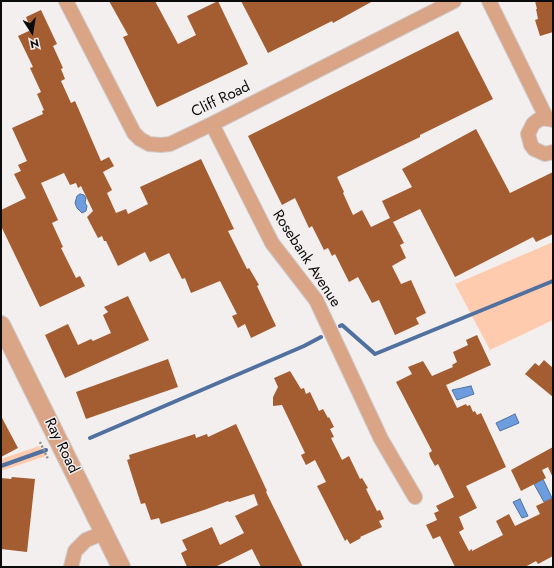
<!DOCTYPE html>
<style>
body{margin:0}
#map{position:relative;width:554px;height:568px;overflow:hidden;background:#f3efee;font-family:Jost,sans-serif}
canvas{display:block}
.frame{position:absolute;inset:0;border:2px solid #0c0b0b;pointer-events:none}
.north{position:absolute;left:12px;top:12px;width:40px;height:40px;-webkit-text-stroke:3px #f3efee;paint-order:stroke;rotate:168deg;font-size:11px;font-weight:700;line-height:16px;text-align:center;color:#0c0b0b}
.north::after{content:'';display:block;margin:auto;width:14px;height:18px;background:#0c0b0b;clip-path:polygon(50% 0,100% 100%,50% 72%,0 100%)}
</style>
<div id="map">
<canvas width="554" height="568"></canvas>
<div class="frame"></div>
<div class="north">N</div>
</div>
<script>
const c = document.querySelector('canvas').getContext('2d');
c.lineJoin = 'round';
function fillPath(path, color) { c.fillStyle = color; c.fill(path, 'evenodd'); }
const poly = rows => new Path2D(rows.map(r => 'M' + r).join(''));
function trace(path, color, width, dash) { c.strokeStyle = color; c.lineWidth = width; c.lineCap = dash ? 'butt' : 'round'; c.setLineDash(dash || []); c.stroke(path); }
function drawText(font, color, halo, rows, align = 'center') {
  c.font = font + ' Jost,sans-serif'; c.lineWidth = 3; c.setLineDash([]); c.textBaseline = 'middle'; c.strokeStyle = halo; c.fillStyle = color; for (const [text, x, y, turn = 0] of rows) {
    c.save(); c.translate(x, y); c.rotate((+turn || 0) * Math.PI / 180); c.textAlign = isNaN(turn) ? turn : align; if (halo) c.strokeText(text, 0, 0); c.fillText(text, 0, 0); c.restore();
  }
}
const green = poly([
 [553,242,553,320,490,350,455,284],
 [39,446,46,456,1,471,1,459]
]);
const water = poly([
 [80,194,84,195,86,198,85,203,87,206,86,211,82,213,77,208,75,203,77,196,80,194],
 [471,386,474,394,457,400,452,390,471,386],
 [515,414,519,423,500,431,496,423,515,414],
 [543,479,552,498,544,502,534,484,543,479],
 [520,499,528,516,522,518,513,502,520,499]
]);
const stream = poly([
 [340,326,342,325,375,354,553,281],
 [90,438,304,346,321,337],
 [1,466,46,450]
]);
const building = poly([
 [109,1,155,1,178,44,196,35,187,16,218,1,248,64,157,107,123,37,128,35],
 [241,1,373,1,333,23,332,21,268,53],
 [535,1,553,1,553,32,540,36,535,20,538,19,536,9,537,9],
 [41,10,57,44,53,46,63,68,61,69,65,79,61,81,71,103,75,101,101,161,109,157,114,166,103,172,112,190,107,193,116,213,126,209,128,214,148,204,140,187,201,159,234,229,228,231,247,269,249,268,259,285,257,286,276,326,251,338,245,324,238,328,232,316,237,314,220,281,191,293,185,278,182,279,169,253,150,262,145,252,118,266,106,241,104,241,102,236,98,238,87,217,93,211,81,186,78,188,76,183,70,185,64,173,41,183,58,220,52,223,63,247,61,248,76,278,80,276,85,286,40,307,1,226,1,210,26,198,14,174,21,171,18,165,27,161,12,128,43,114,42,111,44,110,37,94,41,92,30,68,33,67,18,36,31,30,26,17],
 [458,31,493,99,420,135,420,137,337,177,344,192,343,193,353,215,362,210,371,227,390,218,382,201,412,187,402,169,476,129,510,193,553,172,553,234,536,242,533,237,455,277,420,209,393,222,404,243,400,245,406,258,392,266,401,284,411,280,426,313,416,318,419,324,395,335,379,300,372,303,358,277,349,282,335,254,332,256,328,248,324,250,312,226,309,228,295,198,282,205,248,136],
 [128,296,149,340,65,378,45,335,68,324,78,345,91,339,93,341,111,333,103,315,108,312,104,307],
 [477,335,491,365,446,385,457,408,466,404,467,406,470,405,473,412,475,411,477,415,481,413,506,467,466,486,477,508,459,517,464,529,459,532,469,551,472,549,472,551,503,535,496,521,509,514,515,526,540,514,536,506,553,498,553,556,538,564,536,561,525,567,455,567,440,536,433,539,426,525,437,520,434,513,439,511,436,506,454,497,438,464,435,466,430,457,429,453,432,451,396,382,412,374,408,367,423,361,432,376,453,367,452,365,457,362,453,352,468,345,466,340],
 [168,359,178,387,86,419,76,392],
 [544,360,553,368,553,397,525,374,535,363,539,366],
 [290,371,301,389,304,388,306,394,310,392,319,411,323,409,328,418,329,417,334,427,330,429,334,437,331,438,342,460,349,456,360,479,362,478,368,488,366,489,377,511,380,510,384,519,379,521,382,527,360,537,361,538,350,544,347,539,345,541,317,486,326,482,315,460,306,465,301,455,305,453,282,405,273,406,273,397,278,387,274,378],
 [1,416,18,448,1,457],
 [236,424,267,491,266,492,303,567,261,567,252,549,215,567,187,567,181,553,187,550,182,540,212,527,220,545,244,533,235,516,258,505,254,494,229,502,228,501,204,510,161,524,159,518,151,520,145,503,141,504,127,460,130,459,129,455,195,434,196,438,207,434,208,437],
 [553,447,553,478,548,467,542,470,546,478,521,491,511,470],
 [12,477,35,479,27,552,1,549,1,478,11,479]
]);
const path = poly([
 [40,442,48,459]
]);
const minor = poly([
 [66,1,134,133,140,139,149,144,161,145,170,144,212,124,454,1],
 [489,1,547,119],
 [553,120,544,118,538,120,533,124,528,134,531,145,534,149,545,154,553,152],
 [212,124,272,243,316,300,381,439,415,497],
 [71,567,75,551,86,540,103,533]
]);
const tertiary = poly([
 [1,325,121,567]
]);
const streetNames = [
 ["Cliff Road",221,100,-26],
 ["Rosebank Avenue",306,259,57],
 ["Ray Road",61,446,64]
];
fillPath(green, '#fecbaf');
fillPath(water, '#6d9ddf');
trace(water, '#50719f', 1);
trace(stream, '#50719f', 4);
fillPath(building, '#a45c31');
trace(minor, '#cecbca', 16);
trace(tertiary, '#cecbca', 20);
trace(path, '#918e8e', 2.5, [2, 2]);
trace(minor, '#daa486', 14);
trace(tertiary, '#daa486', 18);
drawText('15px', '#0c0b0b', '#f3efee', streetNames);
</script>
